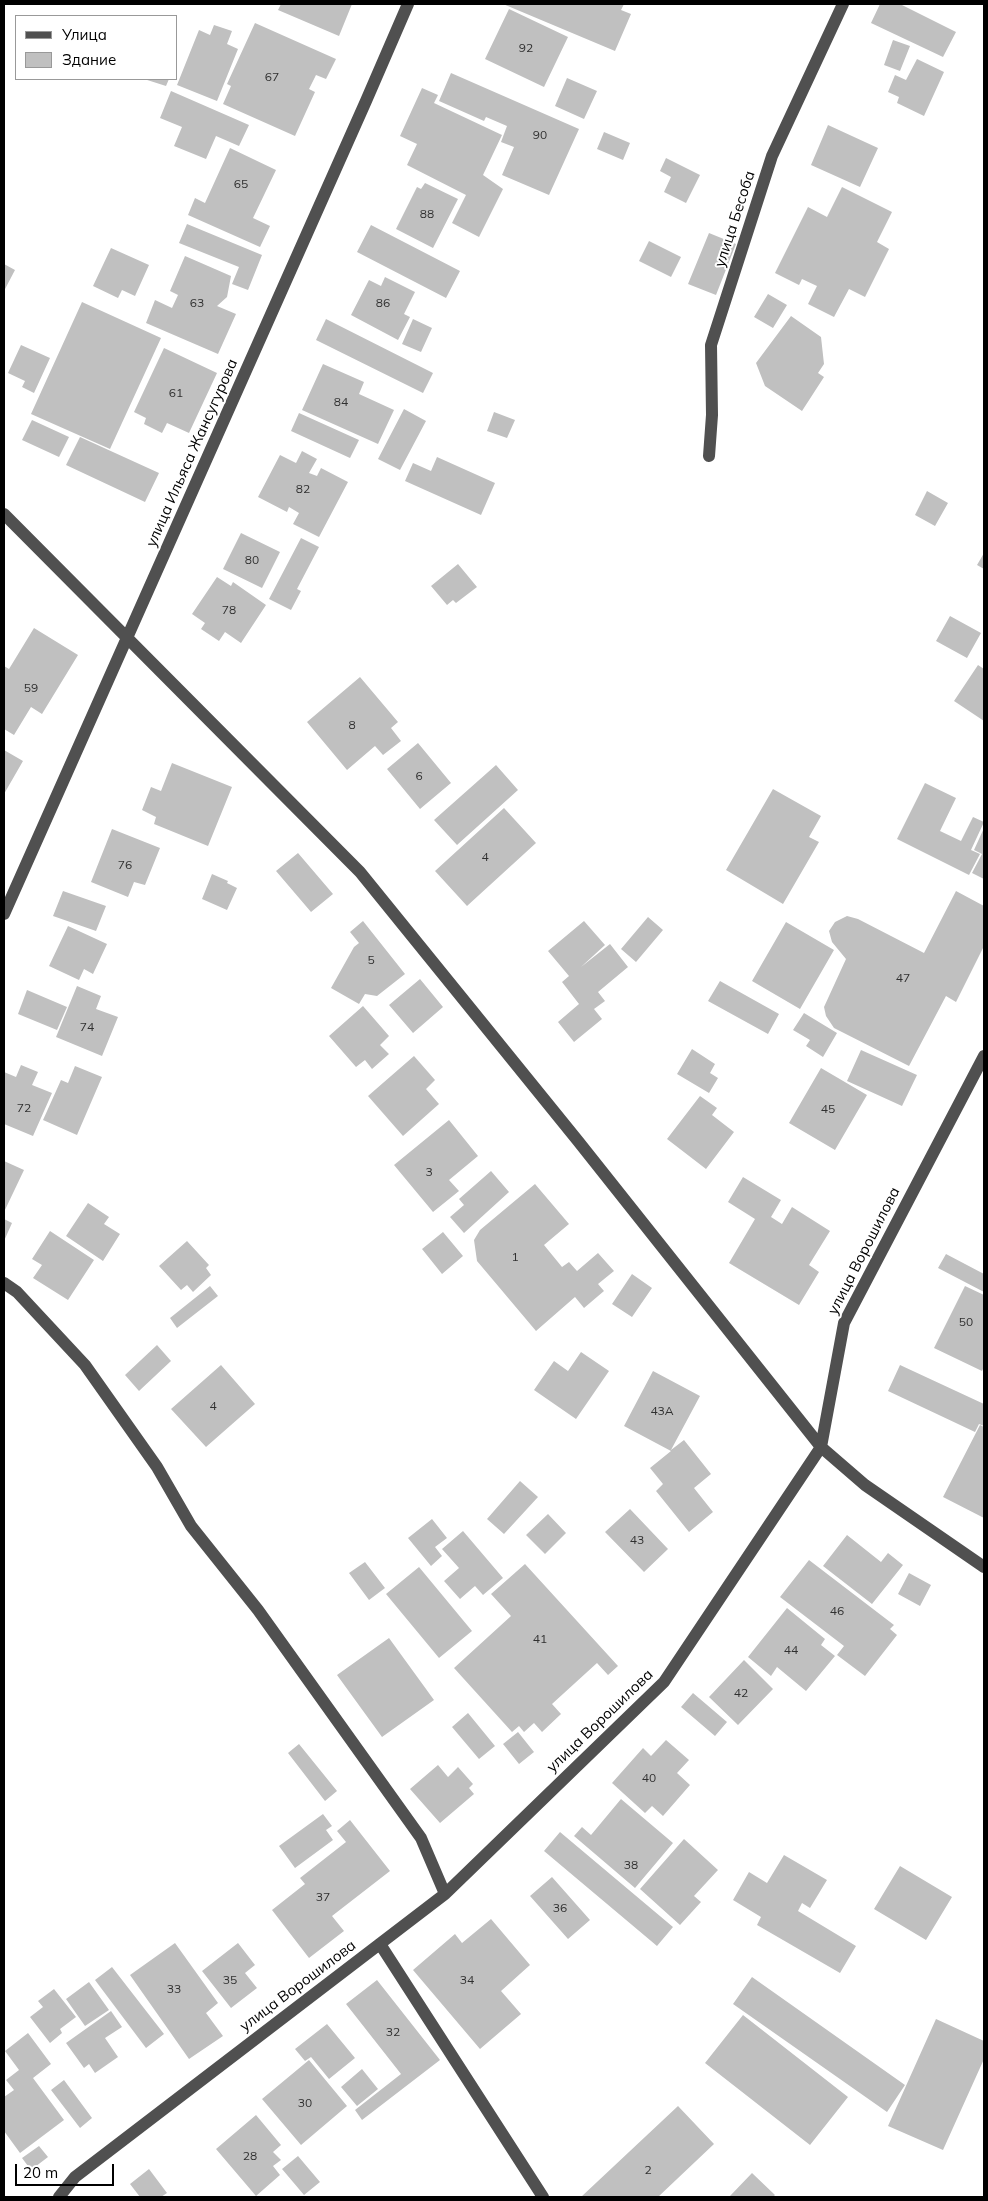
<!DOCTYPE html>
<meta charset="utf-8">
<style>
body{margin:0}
#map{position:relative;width:988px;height:2201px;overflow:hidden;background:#fff;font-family:Mulish,sans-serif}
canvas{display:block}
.frame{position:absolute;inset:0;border:5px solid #000;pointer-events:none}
.legend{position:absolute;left:15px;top:15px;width:162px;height:65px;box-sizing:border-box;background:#fff;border:1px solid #999;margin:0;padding:6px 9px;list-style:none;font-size:15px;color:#000}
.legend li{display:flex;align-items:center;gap:10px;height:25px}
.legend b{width:25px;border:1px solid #999}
.scale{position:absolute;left:15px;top:2164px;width:99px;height:22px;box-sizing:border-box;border:2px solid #000;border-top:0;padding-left:6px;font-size:15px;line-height:18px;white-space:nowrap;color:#000;-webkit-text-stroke:4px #fff;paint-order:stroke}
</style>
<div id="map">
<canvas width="988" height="2201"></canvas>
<div class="frame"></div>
<ul class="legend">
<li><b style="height:6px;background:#505050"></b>Улица</li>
<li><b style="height:14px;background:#c0c0c0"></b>Здание</li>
</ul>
<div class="scale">20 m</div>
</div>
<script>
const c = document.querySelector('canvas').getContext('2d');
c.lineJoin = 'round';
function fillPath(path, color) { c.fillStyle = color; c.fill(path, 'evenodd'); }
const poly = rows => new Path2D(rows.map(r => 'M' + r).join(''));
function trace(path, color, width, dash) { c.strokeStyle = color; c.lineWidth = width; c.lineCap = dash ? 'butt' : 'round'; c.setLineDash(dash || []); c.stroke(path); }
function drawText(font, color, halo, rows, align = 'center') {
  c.font = font + ' Mulish,sans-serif'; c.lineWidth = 4; c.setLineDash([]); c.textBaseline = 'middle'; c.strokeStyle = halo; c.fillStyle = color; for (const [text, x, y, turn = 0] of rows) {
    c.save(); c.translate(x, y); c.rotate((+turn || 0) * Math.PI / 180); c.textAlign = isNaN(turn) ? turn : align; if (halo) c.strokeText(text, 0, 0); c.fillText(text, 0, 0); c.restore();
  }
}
const building = poly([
 [281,4,352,4,339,36,278,10],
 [503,4,624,4,621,10,631,14,615,51],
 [880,4,900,4,956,32,943,57,871,23],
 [509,9,568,37,544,87,485,59],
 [255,23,336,59,326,79,316,75,309,89,315,92,295,136,223,104,231,86,227,84],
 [214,25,232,31,227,44,238,49,217,101,177,85,199,30,210,35],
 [893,40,910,46,900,71,884,65],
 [917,59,944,72,924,116,897,103,899,97,888,92,895,75,906,80],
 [451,73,579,129,549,195,502,175,514,147,501,142,507,126,486,117,484,121,439,101],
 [567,78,597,91,584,119,555,106],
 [144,79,169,79,166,86],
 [422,88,438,95,434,103,502,135,483,175,503,189,479,237,452,223,466,195,407,165,417,144,400,136],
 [171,91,249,125,239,146,216,136,206,159,174,146,182,127,160,118],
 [828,125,878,148,860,187,811,165],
 [604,132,630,143,623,160,597,149],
 [230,148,276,170,253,218,270,226,260,247,188,215,195,198,205,203],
 [666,158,700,175,686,203,664,192,671,177,660,171],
 [425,183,458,199,433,248,396,229,417,187,421,189],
 [842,187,892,212,877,242,889,249,865,297,849,289,834,317,808,304,817,286,802,279,799,285,775,273,808,207,827,217],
 [187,224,262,255,248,290,232,284,239,267,179,243],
 [371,225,460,271,446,298,357,252],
 [709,233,736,244,716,295,688,284],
 [649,241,681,257,671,277,639,261],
 [111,248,149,265,135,296,122,290,118,298,93,286],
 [185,256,231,276,227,297,217,306,236,314,218,354,146,323,155,300,172,308,178,295,170,291],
 [4,264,15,270,4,291],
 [385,277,415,292,404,314,410,317,398,340,351,315,369,280,381,286],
 [768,294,787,305,773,328,754,317],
 [82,302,161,338,110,449,31,414],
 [791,316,821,337,824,364,818,373,824,377,802,411,765,386,756,363],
 [326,319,433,373,423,393,316,340],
 [413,319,432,328,421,352,402,344],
 [21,345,50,358,34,393,22,387,25,381,8,373],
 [164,348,217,373,189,433,167,423,162,433,144,424,146,418,134,412],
 [323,364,364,382,359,394,394,410,378,444,302,410],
 [404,409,426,421,400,470,378,459],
 [494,412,515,420,507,438,487,431],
 [299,413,359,440,350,458,291,431],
 [32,420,69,437,59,457,22,440],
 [80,437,159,473,145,502,66,465],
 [302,451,317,459,309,473,317,476,321,468,348,482,319,537,293,524,299,513,289,507,287,512,258,497,280,455,296,463],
 [437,457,495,483,481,515,405,481,413,463,431,471],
 [927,491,948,503,935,526,915,515],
 [241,533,280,552,262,588,223,569],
 [301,538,319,547,297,589,301,591,291,610,269,599],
 [984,553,984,569,977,565],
 [458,564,477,587,456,603,453,600,447,605,431,586],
 [217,577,231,586,233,582,266,605,241,643,225,632,219,641,201,629,205,623,192,614],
 [950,616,981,633,967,658,936,641],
 [34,628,78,655,42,714,31,707,14,735,4,729,4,666,9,669],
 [978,665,984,669,984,721,954,701],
 [360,677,398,722,391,728,401,741,383,755,375,746,347,770,307,722],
 [418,743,451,783,420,809,387,769],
 [4,750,23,761,4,794],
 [172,763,232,787,208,846,154,824,156,817,142,810,151,787,161,791],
 [496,765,518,790,457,845,434,820],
 [925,783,956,798,940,831,961,841,973,817,984,822,971,850,980,854,969,875,897,839],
 [773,789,821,816,809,837,819,842,783,904,726,870],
 [504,808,536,843,467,906,435,871],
 [984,828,984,879,972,873,982,854,974,850],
 [112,829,160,848,145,885,134,882,128,897,91,882],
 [298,853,333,894,311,912,276,871],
 [212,874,228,881,227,883,237,888,227,910,202,899],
 [63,891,106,906,96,931,53,916],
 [956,891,984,906,984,946,956,1002,946,996,909,1066,834,1028,826,1016,824,1007,846,959,832,942,829,931,835,922,847,916,858,919,924,953],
 [648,917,663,930,636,962,621,949],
 [363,921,405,974,377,996,365,994,359,1004,331,988,354,947,359,943,350,932],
 [584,921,605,945,581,967,610,944,628,967,598,992,605,1001,594,1009,602,1019,574,1042,558,1022,579,1004,562,982,569,976,548,951],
 [786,922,834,950,800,1009,752,981],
 [68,926,107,944,93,974,84,969,79,980,49,966],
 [420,979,443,1007,413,1033,389,1005],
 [720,981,779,1014,768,1034,708,1001],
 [77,986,101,996,96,1009,118,1017,102,1056,56,1037],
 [27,990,67,1007,57,1030,18,1014],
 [363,1006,389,1036,380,1045,389,1054,372,1069,365,1060,356,1067,329,1036],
 [804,1013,837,1033,823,1057,806,1046,810,1040,793,1030],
 [692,1049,715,1064,710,1073,718,1078,709,1093,677,1074],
 [861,1050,917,1075,902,1106,847,1081],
 [414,1056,435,1080,426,1089,439,1104,403,1136,368,1096],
 [21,1065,38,1072,32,1085,52,1093,33,1136,4,1124,4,1072,16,1077],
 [75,1066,102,1077,77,1135,43,1120,61,1080,68,1083],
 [821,1068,867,1095,835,1150,789,1123],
 [700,1096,717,1108,712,1115,734,1132,706,1169,667,1139],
 [449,1120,478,1156,449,1180,459,1191,433,1212,394,1165],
 [4,1161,24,1170,4,1212],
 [491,1171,509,1192,464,1233,450,1217,464,1205,459,1199],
 [743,1177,781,1200,771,1217,782,1224,792,1207,830,1231,809,1265,819,1272,799,1305,729,1263,755,1219,728,1202],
 [535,1184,569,1224,544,1245,562,1267,569,1262,577,1271,598,1253,614,1271,598,1284,604,1291,584,1308,575,1297,536,1331,477,1261,474,1240,480,1230],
 [88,1203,109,1217,104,1224,120,1234,103,1261,66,1236],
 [4,1219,12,1223,4,1241],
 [50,1231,94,1260,68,1300,33,1278,42,1265,32,1259],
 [443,1232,463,1256,442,1274,422,1249],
 [187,1241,209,1265,206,1268,211,1275,193,1292,187,1285,181,1290,159,1266],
 [946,1254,984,1274,984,1292,938,1268],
 [632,1274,652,1288,632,1317,612,1304],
 [210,1286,218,1296,177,1328,170,1318],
 [965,1286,984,1295,984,1367,982,1371,934,1348],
 [157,1345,171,1361,139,1391,125,1375],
 [581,1352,609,1371,576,1419,534,1390,554,1361,568,1371],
 [221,1365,255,1404,206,1447,171,1409],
 [900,1365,984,1404,984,1426,979,1424,975,1432,888,1391],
 [653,1371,700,1396,671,1450,684,1440,711,1474,694,1488,713,1512,689,1532,656,1491,663,1484,650,1468,671,1451,624,1426],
 [980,1425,984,1427,984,1518,943,1497],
 [520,1481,538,1497,504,1534,487,1519],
 [630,1509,668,1549,644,1572,605,1532],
 [548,1514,566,1533,545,1554,526,1535],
 [432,1519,447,1538,435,1547,442,1556,431,1566,408,1538],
 [463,1531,503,1578,483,1595,475,1586,460,1599,444,1581,459,1568,442,1549],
 [847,1535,881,1562,888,1553,903,1565,872,1604,823,1566],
 [809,1560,894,1625,890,1629,897,1635,865,1676,837,1655,844,1646,780,1597],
 [365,1562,385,1588,369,1600,349,1573],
 [525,1564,618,1666,608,1675,597,1663,552,1704,561,1714,542,1732,534,1723,524,1732,519,1726,512,1732,454,1668,511,1616,491,1594],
 [419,1567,472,1631,439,1658,386,1594],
 [909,1573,931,1585,920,1606,898,1594],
 [787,1608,825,1639,821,1645,835,1656,806,1691,777,1667,771,1676,748,1657],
 [389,1638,434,1700,382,1737,337,1675],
 [744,1660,773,1689,738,1725,709,1697],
 [693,1693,727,1722,715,1736,681,1707],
 [468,1713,495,1746,479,1759,452,1727],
 [518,1732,534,1752,519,1764,503,1744],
 [666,1740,689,1760,677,1773,690,1785,663,1816,652,1806,645,1813,612,1783,643,1748,651,1756],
 [299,1744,337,1791,325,1801,288,1753],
 [438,1765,448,1777,458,1767,473,1784,469,1788,474,1794,440,1823,410,1789],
 [621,1799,673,1843,635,1888,574,1836,582,1827,591,1835],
 [323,1814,332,1826,326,1830,333,1840,295,1868,279,1846],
 [350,1820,390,1871,332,1916,344,1931,309,1958,272,1910,305,1884,300,1878,346,1842,337,1831],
 [560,1832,673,1927,657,1946,544,1851],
 [684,1839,718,1870,694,1896,701,1902,680,1925,640,1889],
 [784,1855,827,1880,810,1908,802,1903,798,1911,856,1946,840,1973,757,1925,761,1917,733,1900,749,1872,767,1883],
 [900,1866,952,1897,926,1940,874,1909],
 [552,1877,590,1920,568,1939,530,1896],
 [491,1919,530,1965,501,1991,521,2014,480,2049,413,1970,455,1934,462,1943],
 [175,1943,218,2003,206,2013,223,2036,189,2059,130,1975],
 [238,1943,255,1965,245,1973,257,1988,231,2008,202,1971],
 [112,1967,164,2034,146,2048,95,1980],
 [752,1977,905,2085,887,2112,733,2004],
 [377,1980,440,2060,362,2120,355,2110,401,2074,346,2004],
 [89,1982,109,2010,85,2026,66,1999],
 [54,1989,76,2017,60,2029,62,2033,50,2043,30,2017,43,2007,38,2001],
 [111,2011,122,2027,105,2038,118,2057,95,2073,89,2064,84,2068,66,2043],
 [743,2015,848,2097,810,2145,705,2063],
 [936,2019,984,2041,984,2059,943,2150,888,2126],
 [327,2024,355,2058,329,2079,311,2057,305,2061,295,2049],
 [28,2033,51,2064,33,2078,64,2120,20,2153,4,2131,4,2097,14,2090,6,2080,19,2070,5,2051],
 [309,2060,347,2106,301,2145,262,2099],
 [362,2069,378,2089,357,2106,341,2087],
 [64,2080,92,2118,80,2128,51,2090],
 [678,2106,714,2144,658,2197,581,2197],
 [256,2115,281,2145,273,2152,281,2160,273,2166,280,2175,256,2196,216,2149],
 [39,2146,48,2157,31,2170,22,2158],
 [298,2156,320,2182,304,2195,282,2169],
 [149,2169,167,2193,161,2197,140,2197,130,2184],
 [752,2173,775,2195,773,2197,729,2197]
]);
const minor = poly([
 [709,456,712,415,711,345,772,156,843,4],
 [4,514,360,872,578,1141,821,1447,865,1485,984,1567],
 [4,914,366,101,408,4],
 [4,1283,17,1292,85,1365,157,1467,191,1526,258,1610,421,1838,445,1894],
 [380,1944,543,2197],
 [59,2197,75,2177,445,1894,664,1682,821,1447,844,1323,984,1056]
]);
const numberNames = [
 ["92",526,48],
 ["67",272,77],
 ["90",540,135],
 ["65",241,184],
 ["88",427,214],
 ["63",197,303],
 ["86",383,303],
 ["61",176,393],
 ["84",341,402],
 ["82",303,489],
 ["80",252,560],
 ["78",229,610],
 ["59",31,688],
 ["8",352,725],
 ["6",419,776],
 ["4",485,857],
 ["76",125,865],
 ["5",371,960],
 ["47",903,978],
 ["74",87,1027],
 ["72",24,1108],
 ["45",828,1109],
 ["3",429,1172],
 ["1",515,1257],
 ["50",966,1322],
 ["4",213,1406],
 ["43А",662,1411],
 ["43",637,1540],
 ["46",837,1611],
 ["41",540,1639],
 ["44",791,1650],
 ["42",741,1693],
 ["40",649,1778],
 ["38",631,1865],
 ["37",323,1897],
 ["36",560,1908],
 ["35",230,1980],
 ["34",467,1980],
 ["33",174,1989],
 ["32",393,2032],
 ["30",305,2103],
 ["28",250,2156],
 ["2",648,2170]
];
const streetNames = [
 ["улица Бесоба",735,219,-72],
 ["улица Ильяса Жансугурова",192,453,-66],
 ["улица Ворошилова",864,1251,-63],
 ["улица Ворошилова",600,1721,-44],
 ["улица Ворошилова",298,1986,-37]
];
fillPath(building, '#c0c0c0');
trace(minor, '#505050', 12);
drawText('12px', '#303030', null, numberNames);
drawText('15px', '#000', '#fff', streetNames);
</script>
